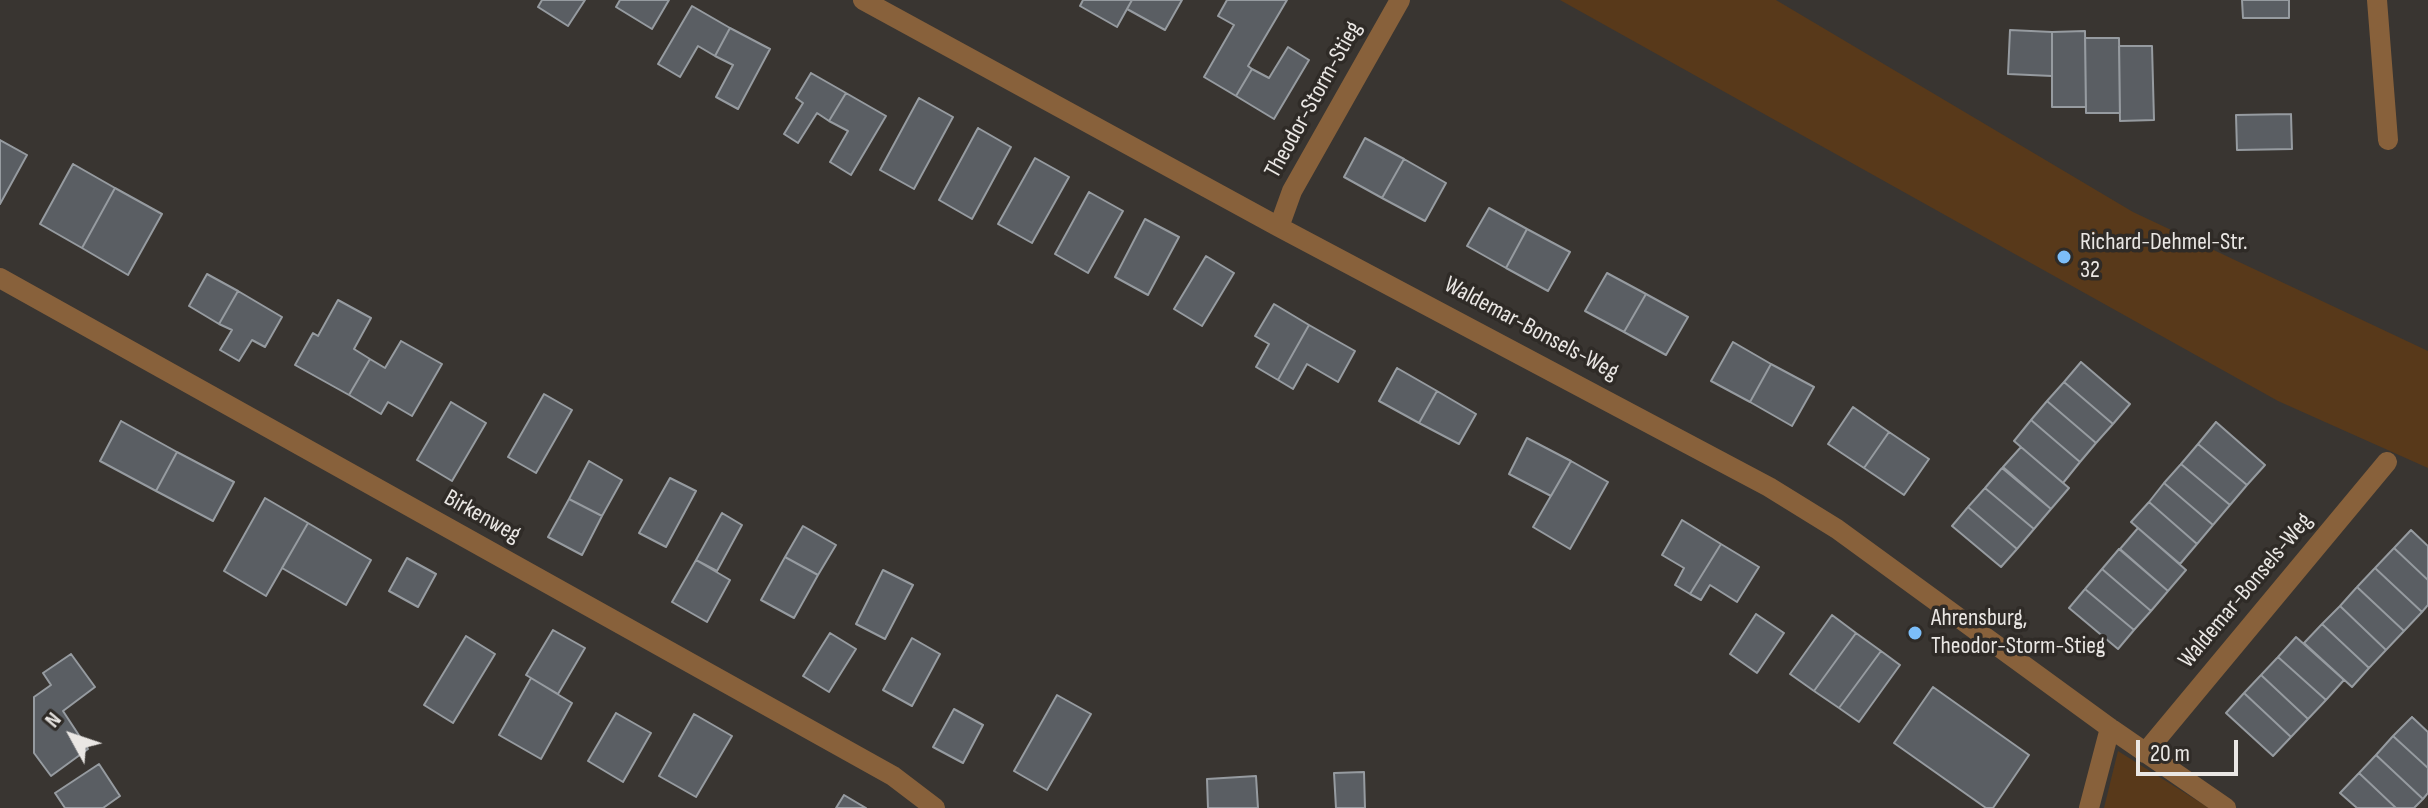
<!DOCTYPE html>
<style>
body{margin:0}
#map{position:relative;width:2428px;height:808px;overflow:hidden;background:#393531;font-family:"Sofia Sans Condensed",sans-serif}
canvas{display:block}
.north{position:absolute;left:32px;top:696px;width:80px;height:80px;-webkit-text-stroke:6px #2f2b27;paint-order:stroke;rotate:310deg;font-size:22px;font-weight:700;line-height:32px;text-align:center;color:#eae7e4}
.north::after{content:'';display:block;margin:auto;width:28px;height:36px;background:#eae7e4;clip-path:polygon(50% 0,100% 100%,50% 72%,0 100%)}
.scale{position:absolute;left:2136px;top:740px;width:102px;height:36px;box-sizing:border-box;border:4px solid #eae7e4;border-top:0;padding-left:10px;font-size:24px;line-height:28px;white-space:nowrap;color:#eae7e4;-webkit-text-stroke:6px #2f2b27;paint-order:stroke}
</style>
<div id="map">
<canvas width="2428" height="808"></canvas>
<div class="north">N</div>
<div class="scale">20 m</div>
</div>
<script>
const c = document.querySelector('canvas').getContext('2d');
c.lineJoin = 'round';
function fillPath(path, color) { c.fillStyle = color; c.fill(path, 'evenodd'); }
const poly = rows => new Path2D(rows.map(r => 'M' + r).join(''));
function trace(path, color, width, dash) { c.strokeStyle = color; c.lineWidth = width; c.lineCap = dash ? 'butt' : 'round'; c.setLineDash(dash || []); c.stroke(path); }
function drawText(font, color, halo, rows, align = 'center') {
  c.font = font + ' "Sofia Sans Condensed",sans-serif'; c.lineWidth = 7; c.setLineDash([]); c.textBaseline = 'middle'; c.strokeStyle = halo; c.fillStyle = color; for (const [text, x, y, turn = 0] of rows) {
    c.save(); c.translate(x, y); c.rotate((+turn || 0) * Math.PI / 180); c.textAlign = isNaN(turn) ? turn : align; if (halo) c.strokeText(text, 0, 0); c.fillText(text, 0, 0); c.restore();
  }
}
const green = poly([
 [1560,0,1776,0,2133,212,2428,351,2428,468,2278,401],
 [2118,751,2209,808,2104,808]
]);
const building = poly([
 [542,0,585,0,568,26,538,7,542,0],
 [620,0,669,0,652,29,616,7,620,0],
 [1083,0,1132,0,1117,27,1080,6,1083,0],
 [1132,0,1182,0,1165,30,1127,9,1132,0],
 [1227,0,1287,0,1248,66,1252,69,1236,96,1204,77,1234,25,1218,16,1227,0],
 [2242,0,2289,0,2289,18,2243,18,2242,0],
 [692,6,730,28,715,56,698,46,680,77,658,64,692,6],
 [730,28,770,49,738,109,716,97,733,65,715,56,730,28],
 [2010,30,2052,32,2052,76,2008,74,2010,30],
 [2085,31,2086,107,2052,107,2052,32,2085,31],
 [2085,38,2119,38,2120,113,2086,113,2085,38],
 [2119,46,2152,46,2154,120,2120,121,2119,46],
 [1288,47,1309,60,1274,119,1236,96,1252,69,1269,78,1288,47],
 [811,73,846,93,829,121,817,113,798,143,784,134,803,103,796,98,811,73],
 [846,93,886,116,851,175,830,162,848,131,829,121,846,93],
 [919,98,953,117,914,189,880,170,919,98],
 [2291,114,2292,149,2237,150,2236,115,2291,114],
 [978,128,1011,147,972,219,939,200,978,128],
 [1365,138,1404,159,1382,198,1344,177,1365,138],
 [0,140,27,155,0,204,0,140],
 [1035,158,1069,177,1032,243,998,224,1035,158],
 [1404,159,1446,183,1425,221,1382,198,1404,159],
 [73,164,115,188,82,248,40,224,73,164],
 [115,188,162,214,128,275,82,248,115,188],
 [1089,192,1123,211,1088,273,1055,254,1089,192],
 [1489,208,1527,229,1506,268,1467,246,1489,208],
 [1145,219,1179,237,1148,295,1115,277,1145,219],
 [1527,229,1570,252,1548,291,1506,268,1527,229],
 [1206,256,1234,273,1202,326,1174,309,1206,256],
 [1607,273,1646,294,1624,332,1585,311,1607,273],
 [207,274,238,291,219,324,189,306,207,274],
 [238,291,282,317,265,347,252,340,239,361,220,350,232,330,219,324,238,291],
 [1646,294,1688,317,1666,355,1624,332,1646,294],
 [338,300,371,318,354,349,370,359,349,395,295,365,313,333,318,336,338,300],
 [1274,304,1309,325,1278,380,1256,367,1269,344,1255,336,1274,304],
 [1309,325,1355,351,1338,382,1307,364,1293,389,1278,380,1309,325],
 [401,341,442,364,412,416,388,402,381,414,349,395,370,359,385,368,401,341],
 [1733,342,1771,364,1750,402,1711,381,1733,342],
 [2081,362,2130,404,2113,424,2064,382,2081,362],
 [1771,364,1814,387,1792,426,1750,402,1771,364],
 [1397,368,1437,391,1419,423,1379,401,1397,368],
 [2064,382,2113,424,2096,443,2047,401,2064,382],
 [1437,391,1476,414,1459,444,1419,423,1437,391],
 [544,394,572,410,536,473,508,457,544,394],
 [2047,401,2096,443,2080,462,2031,420,2047,401],
 [451,402,486,423,452,481,417,460,451,402],
 [1853,407,1889,432,1864,468,1828,444,1853,407],
 [2031,420,2080,462,2063,483,2014,441,2031,420],
 [121,421,177,452,156,491,100,461,121,421],
 [2216,422,2265,465,2247,485,2198,444,2216,422],
 [1889,432,1929,459,1904,495,1864,468,1889,432],
 [1527,438,1571,461,1551,496,1509,474,1527,438],
 [2198,444,2247,485,2230,505,2181,464,2198,444],
 [2021,447,2069,488,2051,509,2003,467,2021,447],
 [177,452,234,482,213,521,156,491,177,452],
 [589,461,622,480,602,516,569,499,589,461],
 [1571,461,1608,482,1570,549,1533,527,1571,461],
 [2181,464,2230,505,2213,525,2164,483,2181,464],
 [2002,468,2051,509,2034,529,1985,488,2002,468],
 [670,478,696,491,666,547,639,533,670,478],
 [2164,483,2213,525,2197,544,2149,502,2164,483],
 [1985,488,2034,529,2017,549,1968,507,1985,488],
 [265,498,308,523,266,596,224,571,265,498],
 [569,499,602,516,582,555,548,537,569,499],
 [2149,502,2197,544,2180,564,2131,522,2149,502],
 [1968,507,2017,549,2001,567,1952,526,1968,507],
 [722,513,742,525,717,571,696,560,722,513],
 [1682,520,1721,544,1690,594,1675,585,1684,568,1662,555,1682,520],
 [308,523,371,560,346,605,282,568,308,523],
 [803,526,836,545,818,575,785,557,803,526],
 [2138,528,2186,570,2168,591,2120,549,2138,528],
 [2411,530,2428,546,2428,580,2394,548,2411,530],
 [1721,544,1759,567,1737,602,1710,585,1701,600,1690,594,1721,544],
 [2394,548,2428,580,2428,605,2422,612,2375,568,2394,548],
 [2119,549,2168,591,2151,611,2102,569,2119,549],
 [785,557,818,575,794,618,761,600,785,557],
 [407,558,436,574,418,607,389,591,407,558],
 [696,560,730,580,707,622,672,602,696,560],
 [2375,568,2422,612,2404,631,2357,587,2375,568],
 [2102,569,2151,611,2134,630,2085,589,2102,569],
 [883,570,913,585,885,639,856,624,883,570],
 [2357,587,2404,631,2386,650,2340,606,2357,587],
 [2085,589,2134,630,2118,649,2069,608,2085,589],
 [2340,606,2386,650,2369,668,2322,624,2340,606],
 [1756,614,1784,633,1757,673,1730,654,1756,614],
 [1832,615,1856,633,1814,691,1790,674,1832,615],
 [2322,624,2369,668,2352,687,2304,643,2322,624],
 [553,630,585,648,558,694,526,675,553,630],
 [830,633,856,649,829,692,803,676,830,633],
 [1856,633,1881,651,1839,708,1814,691,1856,633],
 [466,636,495,654,453,723,424,705,466,636],
 [2296,637,2344,680,2326,700,2278,657,2296,637],
 [912,638,940,654,912,706,883,690,912,638],
 [1881,651,1900,665,1859,722,1839,708,1881,651],
 [71,654,95,687,63,711,88,749,51,776,34,753,34,697,51,685,43,673,71,654],
 [2278,657,2326,700,2308,719,2261,675,2278,657],
 [2261,675,2308,719,2291,737,2244,693,2261,675],
 [531,678,572,703,541,759,499,735,531,678],
 [1933,687,2029,755,1993,808,1986,808,1894,743,1933,687],
 [2244,693,2291,737,2273,756,2226,713,2244,693],
 [1057,695,1091,714,1047,790,1014,771,1057,695],
 [954,709,983,725,963,763,933,747,954,709],
 [616,713,651,733,623,782,588,761,616,713],
 [694,714,732,736,696,797,659,776,694,714],
 [2412,717,2428,732,2428,768,2393,736,2412,717],
 [2393,736,2428,768,2428,793,2423,799,2376,755,2393,736],
 [2376,755,2423,799,2414,808,2396,808,2359,773,2376,755],
 [99,764,120,796,103,808,65,808,55,793,99,764],
 [1364,772,1365,808,1336,808,1334,773,1364,772],
 [2359,773,2396,808,2357,808,2340,793,2359,773],
 [1256,776,1258,808,1208,808,1207,779,1256,776],
 [844,795,866,808,836,808,844,795]
]);
const minor = poly([
 [863,0,1279,227,1769,487,1837,529,2110,728,2226,808],
 [2377,0,2388,140],
 [1279,227,1292,191,1400,0],
 [0,278,893,776,935,808],
 [2145,753,2387,462],
 [2089,808,2110,728]
]);
const markers = [
 [2064,257,8,"#7cbef9"],
 [1915,633,8,"#7cbef9"]
];
const streetNames = [
 ["Theodor-Storm-Stieg",1314,100,-61],
 ["Waldemar-Bonsels-Weg",1531,329,28],
 ["Birkenweg",482,517,29],
 ["Waldemar-Bonsels-Weg",2246,591,-50]
];
const poiNames = [
 ["Richard-Dehmel-Str.",2080,243],
 ["32",2080,271],
 ["Ahrensburg,",1931,619],
 ["Theodor-Storm-Stieg",1931,647]
];
fillPath(green, '#58391a');
fillPath(building, '#5a5e63');
trace(building, '#969ba0', 2);
trace(minor, '#88613b', 20);
for (const [x, y, r, color] of markers) { const dot = new Path2D(); dot.arc(x, y, r, 0, 2 * Math.PI); c.fillStyle = color; c.fill(dot); trace(dot, '#2f2b27', 3); }
drawText('24px', '#eae7e4', '#2f2b27', streetNames);
drawText('24px', '#eae7e4', '#2f2b27', poiNames, 'left');
</script>
